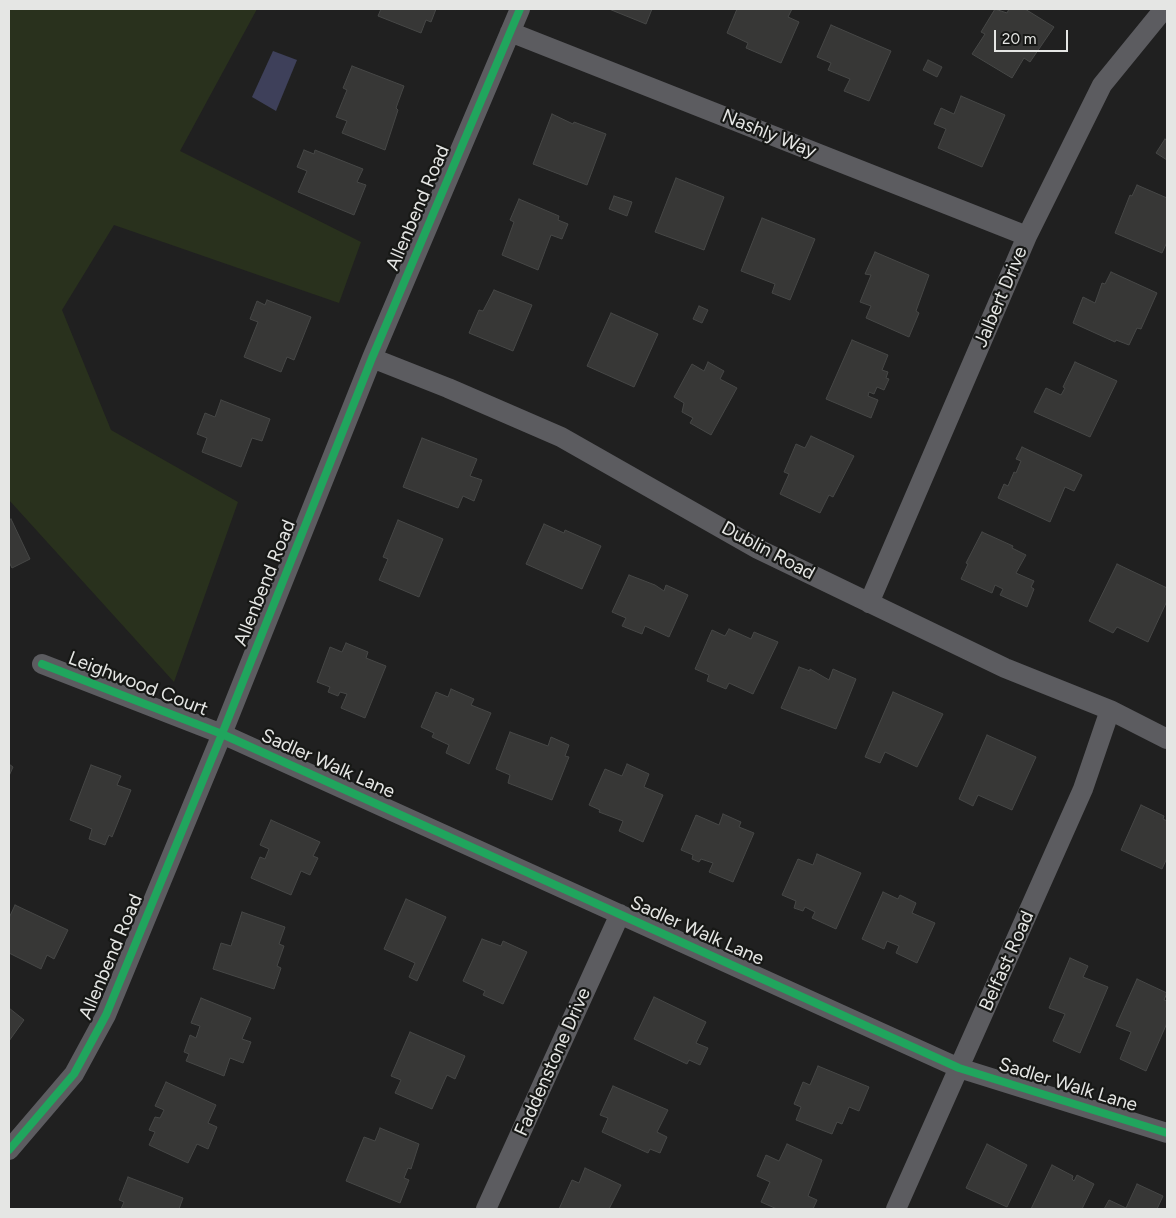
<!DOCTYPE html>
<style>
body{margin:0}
#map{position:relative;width:1176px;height:1218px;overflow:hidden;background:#202020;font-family:Figtree,sans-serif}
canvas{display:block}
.frame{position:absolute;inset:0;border:10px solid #e5e6e4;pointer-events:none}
.scale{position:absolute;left:994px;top:30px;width:74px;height:22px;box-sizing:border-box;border:2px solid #e5e6e4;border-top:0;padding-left:6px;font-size:15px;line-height:18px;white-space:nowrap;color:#e5e6e4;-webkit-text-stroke:4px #171816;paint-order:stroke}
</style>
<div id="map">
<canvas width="1176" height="1218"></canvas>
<div class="frame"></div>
<div class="scale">20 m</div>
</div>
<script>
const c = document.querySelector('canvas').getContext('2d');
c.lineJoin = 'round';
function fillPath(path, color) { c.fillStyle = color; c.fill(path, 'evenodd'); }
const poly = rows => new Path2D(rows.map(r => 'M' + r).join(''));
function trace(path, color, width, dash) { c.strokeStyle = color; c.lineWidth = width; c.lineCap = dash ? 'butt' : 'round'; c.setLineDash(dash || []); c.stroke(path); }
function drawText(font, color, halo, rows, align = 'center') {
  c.font = font + ' Figtree,sans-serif'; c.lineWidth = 4.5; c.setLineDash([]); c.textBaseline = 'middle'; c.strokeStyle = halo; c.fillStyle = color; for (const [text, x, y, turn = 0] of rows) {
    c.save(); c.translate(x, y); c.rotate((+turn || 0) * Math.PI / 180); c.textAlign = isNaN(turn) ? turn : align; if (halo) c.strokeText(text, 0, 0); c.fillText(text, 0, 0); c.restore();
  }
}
const green = poly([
 [9,9,257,9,180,151,361,242,339,303,114,225,62,310,111,430,238,502,174,682,9,500]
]);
const water = poly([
 [273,51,297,60,276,111,252,97]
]);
const building = poly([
 [381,9,436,9,431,22,426,20,421,33,378,16,381,9],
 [609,9,652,9,646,24,609,9],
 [737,9,792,9,788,17,799,22,781,63,746,48,748,43,727,33,737,9],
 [995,9,1007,13,1009,9,1025,9,1054,27,1030,62,1024,58,1012,78,972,54,985,34,981,32,995,9],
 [831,25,891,51,869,101,844,91,850,79,828,70,831,63,817,57,831,25],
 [928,60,942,67,937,77,923,70,928,60],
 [352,66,404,86,396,108,398,110,385,150,342,133,347,121,336,117,347,90,343,88,352,66],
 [961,96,1005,115,982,167,938,148,946,129,934,124,941,108,954,114,961,96],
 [552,114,573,124,574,122,606,134,587,185,533,164,552,114],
 [1165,139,1167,141,1167,160,1156,153,1165,139],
 [304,150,314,154,315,150,363,169,357,182,366,185,354,215,298,192,307,171,297,167,304,150],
 [676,178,724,197,704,250,655,232,676,178],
 [1137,185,1167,198,1167,242,1162,253,1115,233,1130,195,1132,196,1137,185],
 [614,196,632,202,627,216,609,209,614,196],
 [519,199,559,216,558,220,568,224,562,239,551,235,538,270,502,255,514,222,510,220,519,199],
 [762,218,815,239,790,300,772,293,775,284,741,271,762,218],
 [875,252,929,275,916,311,919,313,909,337,866,318,871,306,860,302,871,275,865,274,875,252],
 [1111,272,1157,293,1141,329,1137,328,1129,345,1116,340,1115,342,1073,323,1083,297,1095,303,1102,283,1105,284,1111,272],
 [494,290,532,305,513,351,469,333,479,310,483,311,494,290],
 [267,300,311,317,294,360,287,357,281,372,244,357,258,322,250,319,257,301,265,305,267,300],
 [699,306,708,310,702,323,693,319,699,306],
 [611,313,658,334,634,387,587,366,611,313],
 [852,340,888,355,882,370,888,372,886,378,889,379,884,390,877,387,874,394,869,392,868,396,878,400,871,418,826,399,852,340],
 [708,362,724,371,720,379,737,388,711,435,690,423,693,418,682,412,684,403,674,397,692,364,704,371,708,362],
 [1075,362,1117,381,1090,437,1034,412,1046,388,1061,395,1065,388,1063,387,1075,362],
 [221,400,270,419,262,441,252,438,241,467,202,452,207,438,197,434,205,413,215,417,221,400],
 [811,436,854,456,833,497,829,495,820,513,780,494,789,474,784,472,796,444,805,448,811,436],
 [422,438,477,459,470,476,482,480,474,501,463,496,458,508,403,487,422,438],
 [1022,447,1082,475,1074,491,1065,487,1050,522,998,498,1004,484,1008,486,1014,472,1016,473,1021,461,1016,459,1022,447],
 [11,519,30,559,12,568,9,562,9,520,11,519],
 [398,520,443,539,419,597,379,580,388,559,383,557,398,520],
 [544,524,564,533,565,530,601,546,582,589,526,564,544,524],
 [982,532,1013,546,1012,548,1026,555,1016,573,1034,581,1031,587,1034,589,1027,607,1000,595,1003,589,995,585,992,593,961,579,968,564,966,563,982,532],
 [1117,564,1167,588,1167,601,1148,642,1117,627,1113,633,1089,621,1117,564],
 [629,575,655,585,664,591,666,585,688,595,669,637,645,626,642,634,622,626,626,618,612,612,629,575],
 [729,629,751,639,754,632,778,642,753,694,729,683,726,689,707,681,709,675,695,669,712,630,725,636,729,629],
 [346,643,368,652,366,658,386,666,365,718,341,708,347,694,340,692,338,696,328,692,330,687,317,682,330,647,342,652,346,643],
 [799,667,810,671,810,669,829,680,833,669,856,679,836,729,781,708,799,667],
 [451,689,474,699,471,705,491,713,469,764,446,753,449,745,432,737,434,733,421,727,436,692,448,697,451,689],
 [893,692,943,714,917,767,885,752,880,763,865,757,893,692],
 [510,732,548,746,551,737,569,745,565,756,569,757,552,800,508,783,510,775,496,769,510,732],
 [987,735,1036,757,1012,810,978,795,973,806,959,799,987,735],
 [9,764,13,767,9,776,9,764],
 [627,764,649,774,644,787,663,795,643,842,619,831,623,821,599,812,600,810,589,805,605,769,622,776,627,764],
 [91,765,121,776,117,785,131,790,112,837,109,835,105,845,89,839,92,829,70,820,91,765],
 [1141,805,1164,816,1163,819,1167,821,1167,858,1162,869,1121,850,1141,805],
 [723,814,741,822,739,827,754,833,733,882,709,872,713,863,701,859,699,862,692,859,693,855,681,850,696,815,719,825,723,814],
 [271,820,320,842,313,856,318,858,310,875,301,871,291,895,251,878,260,857,265,859,269,849,260,845,271,820],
 [817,854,861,873,836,929,812,918,815,912,805,907,803,911,794,908,796,901,782,895,798,859,813,865,817,854],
 [883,892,898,899,900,895,916,903,912,913,935,923,917,963,896,953,899,946,887,941,884,949,862,939,883,892],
 [406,899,446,917,417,981,409,977,415,963,384,949,406,899],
 [15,905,68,930,54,959,47,955,41,969,9,953,9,918,15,905],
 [242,912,285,927,279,944,284,946,277,966,281,968,274,989,213,969,221,943,231,946,242,912],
 [482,939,501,946,503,941,527,952,503,1004,483,995,485,991,463,981,482,939],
 [1070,958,1088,966,1083,977,1108,987,1080,1053,1053,1041,1065,1014,1049,1008,1070,958],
 [1137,979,1167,993,1164,1000,1167,1001,1167,1023,1146,1071,1120,1059,1131,1032,1116,1026,1137,979],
 [654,997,706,1022,696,1043,708,1048,700,1065,689,1060,687,1064,634,1039,654,997],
 [201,998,251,1018,242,1039,251,1042,243,1063,230,1058,224,1076,186,1061,189,1054,184,1052,190,1035,196,1038,200,1026,191,1023,201,998],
 [9,1008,24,1020,9,1041,9,1008],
 [410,1032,465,1056,455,1079,447,1075,432,1109,395,1093,401,1080,391,1076,410,1032],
 [818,1066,869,1087,859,1111,849,1107,842,1124,837,1122,832,1134,796,1120,801,1107,794,1104,803,1082,810,1085,818,1066],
 [166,1082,216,1105,208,1123,217,1127,208,1149,197,1144,188,1163,149,1145,155,1132,149,1130,155,1117,160,1118,164,1110,155,1106,166,1082],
 [613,1086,668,1110,657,1132,667,1137,660,1153,650,1149,648,1153,602,1132,608,1118,600,1115,613,1086],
 [380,1128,419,1144,411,1169,408,1168,404,1178,409,1180,400,1203,346,1181,364,1137,375,1141,380,1128],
 [787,1144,822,1160,808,1196,817,1200,813,1209,777,1209,761,1202,770,1182,757,1176,766,1155,779,1161,787,1144],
 [987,1144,1027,1165,1007,1207,966,1188,987,1144],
 [1052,1165,1073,1176,1072,1179,1074,1181,1077,1175,1094,1184,1082,1209,1031,1209,1052,1165],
 [585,1168,621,1185,609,1209,559,1209,572,1180,579,1183,585,1168],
 [128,1177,183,1198,179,1209,121,1209,124,1202,119,1200,128,1177],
 [1137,1184,1163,1196,1157,1209,1104,1209,1109,1200,1126,1208,1137,1184]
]);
const minor = poly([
 [510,32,1027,236],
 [372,358,448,388,561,437,758,549,1005,668,1110,710,1167,739],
 [869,603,1027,236,1102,85,1164,9],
 [42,664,222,734,959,1068,1167,1133],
 [9,1150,74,1074,106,1015,222,734,372,358,520,9],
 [486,1209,620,914],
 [896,1209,1083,789,1110,710]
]);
const cycleway = poly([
 [42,664,222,734,959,1068,1167,1133],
 [9,1150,74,1074,106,1015,222,734,372,358,520,9]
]);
const streetNames = [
 ["Nashly Way",769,134,22],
 ["Allenbend Road",418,208,-67],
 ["Jalbert Drive",1001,297,-67],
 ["Dublin Road",768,551,28],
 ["Allenbend Road",265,583,-68],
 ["Leighwood Court",138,684,21],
 ["Sadler Walk Lane",328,764,24],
 ["Sadler Walk Lane",697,931,24],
 ["Allenbend Road",111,957,-67],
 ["Belfast Road",1007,961,-66],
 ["Faddenstone Drive",553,1062,-66],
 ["Sadler Walk Lane",1068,1085,17]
];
fillPath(green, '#29311d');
fillPath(water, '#3e405a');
fillPath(building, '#373736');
trace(building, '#464746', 1);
trace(minor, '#5c5c60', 20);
trace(cycleway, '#20a55d', 8);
drawText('19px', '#e5e6e4', '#171816', streetNames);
</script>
